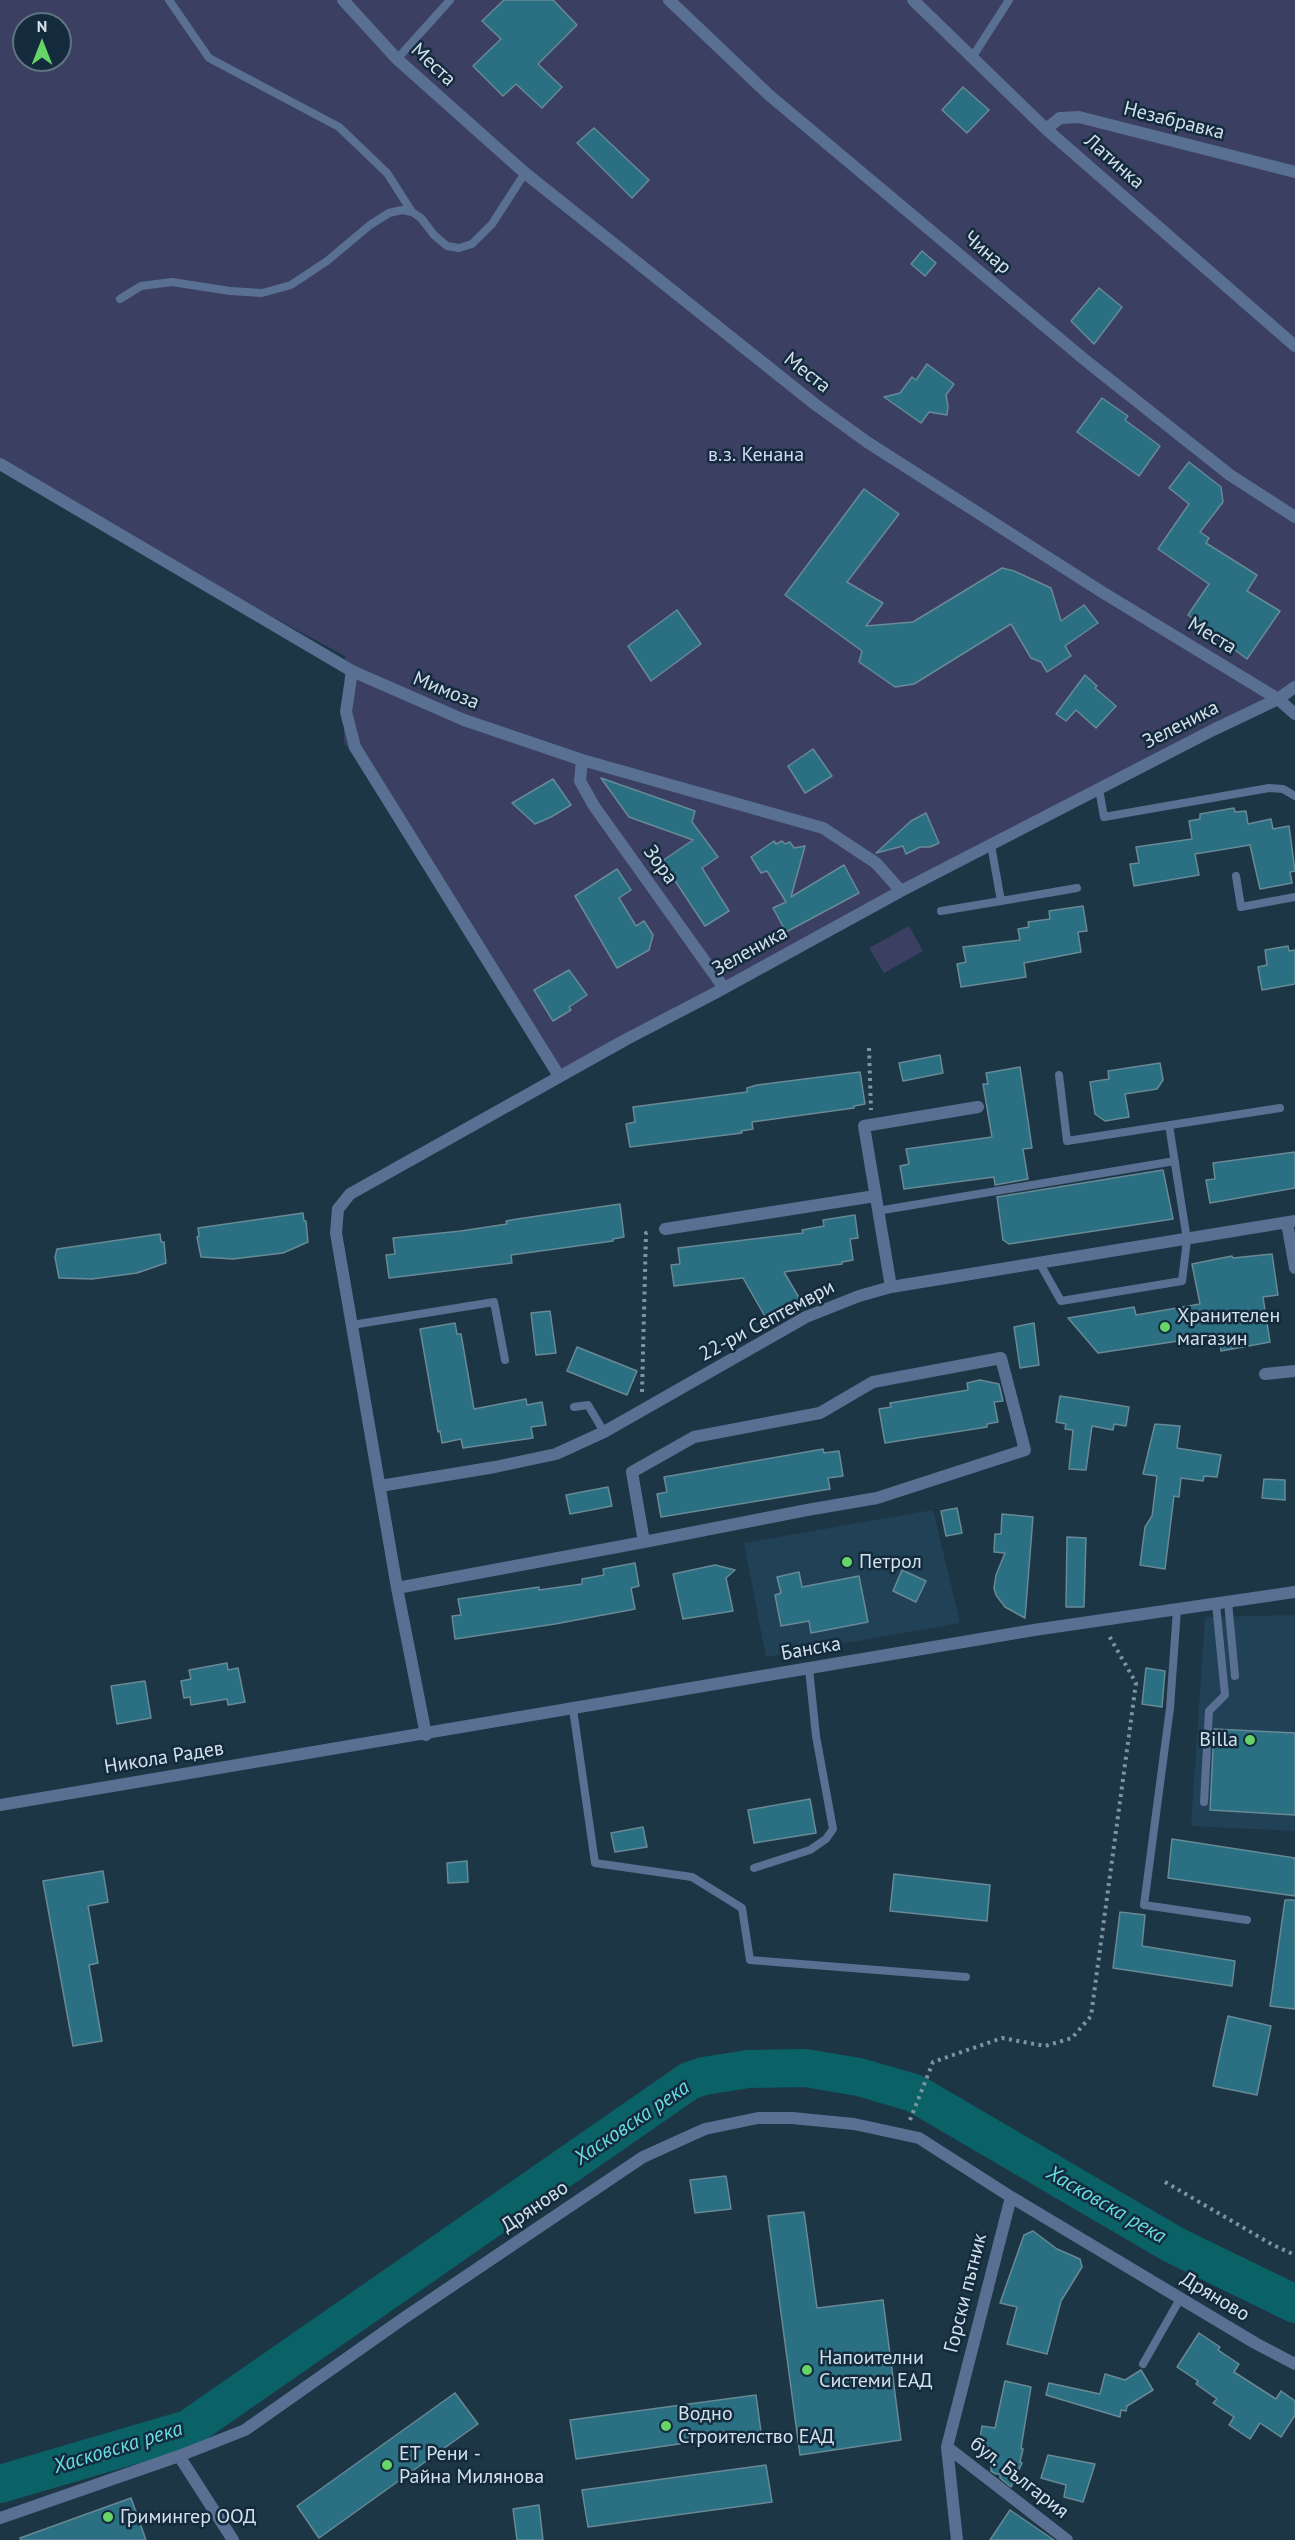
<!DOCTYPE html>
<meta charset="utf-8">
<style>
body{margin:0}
#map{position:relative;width:1295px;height:2540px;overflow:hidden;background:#1d3646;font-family:"PT Sans",sans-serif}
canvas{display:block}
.north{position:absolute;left:12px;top:12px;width:60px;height:60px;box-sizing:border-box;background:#132b3c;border:2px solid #607482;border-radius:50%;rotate:0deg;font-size:16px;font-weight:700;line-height:24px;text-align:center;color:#d3e1ec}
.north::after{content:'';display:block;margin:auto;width:21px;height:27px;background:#66d467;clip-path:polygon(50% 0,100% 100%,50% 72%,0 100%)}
</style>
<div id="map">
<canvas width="1295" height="2540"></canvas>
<div class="north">N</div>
</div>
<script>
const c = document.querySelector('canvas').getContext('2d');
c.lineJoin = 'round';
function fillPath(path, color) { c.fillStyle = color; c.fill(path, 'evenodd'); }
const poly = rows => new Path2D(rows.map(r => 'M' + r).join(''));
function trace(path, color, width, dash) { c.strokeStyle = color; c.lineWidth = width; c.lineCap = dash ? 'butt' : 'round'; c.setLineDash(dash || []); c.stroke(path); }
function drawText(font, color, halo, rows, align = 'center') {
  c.font = font + ' "PT Sans",sans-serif'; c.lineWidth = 5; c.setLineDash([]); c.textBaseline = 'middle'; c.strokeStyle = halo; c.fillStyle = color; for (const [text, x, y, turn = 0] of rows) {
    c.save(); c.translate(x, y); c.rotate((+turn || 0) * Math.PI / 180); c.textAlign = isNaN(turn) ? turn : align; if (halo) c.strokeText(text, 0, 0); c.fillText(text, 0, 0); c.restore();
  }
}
const built = poly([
 [933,1510,960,1623,766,1657,744,1543],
 [1295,1615,1295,1831,1191,1826,1205,1617]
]);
const green = poly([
 [0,0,1295,0,1295,687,559,1076,344,742,345,656,0,470],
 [24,24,60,24,60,60,24,60],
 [909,926,923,951,884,973,869,948]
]);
const river = poly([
 [0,2484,188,2429,689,2081,704,2076,748,2069,805,2068,859,2077,914,2093,1174,2245,1295,2304]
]);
const building = poly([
 [504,0,553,0,577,25,538,64,562,87,542,108,516,84,503,96,473,66,501,39,482,21,504,0],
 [963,87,989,110,967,133,942,110,963,87],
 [594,128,649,180,632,198,577,143,594,128],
 [922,251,936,263,925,276,911,264,922,251],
 [1099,288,1122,307,1094,344,1071,321,1099,288],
 [927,364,954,384,946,395,948,406,947,415,929,412,921,423,884,397,900,393,912,377,916,380,927,364],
 [1102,398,1128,416,1125,420,1160,446,1139,476,1077,432,1102,398],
 [1189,462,1221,487,1223,502,1200,532,1209,538,1206,543,1257,575,1247,591,1280,611,1247,659,1188,615,1209,584,1158,549,1189,504,1169,488,1189,462],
 [864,489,899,514,847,582,883,603,866,626,913,622,1002,568,1014,571,1051,588,1061,621,1084,605,1098,623,1065,646,1071,656,1047,672,1041,662,1031,658,1011,624,914,684,895,687,859,662,862,651,785,595,864,489],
 [677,610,701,644,651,681,628,646,677,610],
 [1085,675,1097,686,1095,688,1116,706,1096,728,1076,710,1066,721,1056,714,1085,675],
 [813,749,832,776,805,793,788,766,813,749],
 [601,778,695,811,692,822,718,857,702,868,729,911,705,926,662,861,693,840,629,817,601,778],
 [553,779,571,805,551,817,535,824,512,803,553,779],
 [1234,808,1235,812,1246,811,1248,824,1271,819,1273,829,1289,826,1295,871,1290,872,1292,883,1260,889,1250,845,1195,854,1199,875,1134,886,1130,864,1139,863,1136,847,1192,839,1189,821,1200,819,1200,814,1234,808],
 [926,813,939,843,930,847,920,847,906,854,903,846,876,853,911,821,926,813],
 [774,841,776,844,782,841,785,844,790,842,794,848,805,846,791,897,844,865,859,893,786,932,773,908,786,902,767,871,761,873,751,857,774,841],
 [617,869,631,890,619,898,636,926,644,921,653,935,649,950,617,968,575,896,617,869],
 [1083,906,1087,931,1078,932,1081,952,1024,963,1026,977,961,987,957,964,966,962,963,947,1020,940,1018,929,1029,927,1028,922,1050,919,1049,911,1083,906],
 [1288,946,1289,951,1295,950,1295,984,1262,990,1258,967,1267,965,1265,950,1288,946],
 [569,970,587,995,569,1007,571,1010,553,1021,534,990,569,970],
 [940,1055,943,1073,903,1081,899,1063,940,1055],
 [1160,1063,1163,1080,1157,1089,1125,1094,1129,1117,1105,1121,1095,1114,1090,1082,1109,1079,1108,1071,1160,1063],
 [1020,1067,1032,1148,1023,1149,1028,1179,995,1185,994,1177,904,1189,900,1166,909,1164,906,1149,992,1137,983,1084,988,1084,986,1073,1020,1067],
 [860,1072,865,1104,854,1106,854,1108,752,1122,753,1129,741,1131,742,1133,630,1147,626,1124,635,1122,633,1107,747,1092,747,1088,757,1085,860,1072],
 [1295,1152,1295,1188,1210,1203,1206,1180,1215,1179,1213,1163,1295,1152],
 [1163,1170,1173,1219,1009,1244,1003,1240,997,1197,1163,1170],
 [620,1204,624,1237,613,1239,613,1241,511,1255,512,1263,389,1278,386,1255,395,1254,393,1238,461,1231,507,1224,506,1221,517,1219,620,1204],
 [303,1213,304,1221,306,1221,308,1242,283,1253,233,1259,201,1257,197,1237,199,1236,198,1228,303,1213],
 [855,1215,858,1238,850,1239,853,1260,842,1262,842,1264,784,1272,801,1301,767,1320,743,1278,674,1286,671,1265,680,1264,678,1248,803,1233,802,1230,824,1226,823,1220,855,1215],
 [160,1234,161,1242,164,1242,166,1263,137,1273,92,1279,59,1278,55,1257,57,1249,160,1234],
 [1272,1254,1278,1295,1263,1297,1270,1342,1221,1351,1219,1335,1098,1353,1068,1318,1134,1307,1136,1315,1200,1304,1192,1264,1232,1256,1233,1258,1272,1254],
 [550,1311,556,1353,536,1355,531,1313,550,1311],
 [455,1323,457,1334,461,1334,474,1409,526,1399,527,1405,542,1402,546,1425,531,1427,533,1438,463,1448,461,1439,442,1443,440,1431,438,1432,420,1329,455,1323],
 [1034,1323,1039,1365,1020,1368,1014,1327,1034,1323],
 [577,1347,637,1371,627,1395,567,1371,577,1347],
 [980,1380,999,1384,1003,1401,994,1402,998,1422,987,1424,987,1427,885,1443,879,1409,891,1407,890,1403,968,1390,967,1383,980,1380],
 [1060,1396,1129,1407,1126,1426,1114,1424,1113,1430,1092,1426,1086,1470,1069,1469,1073,1430,1065,1429,1066,1424,1056,1422,1060,1396],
 [1155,1424,1180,1426,1177,1448,1221,1455,1217,1477,1204,1476,1203,1481,1181,1478,1179,1497,1174,1496,1165,1569,1140,1565,1145,1527,1152,1516,1157,1476,1143,1474,1155,1424],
 [823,1449,824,1453,839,1451,843,1476,828,1478,830,1489,661,1517,657,1494,667,1492,664,1477,823,1449],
 [1264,1479,1285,1480,1285,1500,1262,1498,1264,1479],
 [608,1487,612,1506,570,1514,566,1495,608,1487],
 [957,1508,962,1533,946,1536,941,1511,957,1508],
 [1002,1514,1033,1517,1025,1618,1005,1607,996,1595,994,1588,996,1575,1005,1553,994,1552,995,1534,1001,1534,1002,1514],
 [1067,1537,1086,1538,1084,1607,1066,1607,1067,1537],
 [635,1563,639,1586,631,1588,635,1609,555,1624,455,1639,452,1616,461,1615,458,1599,539,1587,539,1590,582,1584,582,1579,604,1575,603,1569,635,1563],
 [715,1565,735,1570,726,1578,733,1611,683,1619,673,1574,715,1565],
 [902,1570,926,1581,916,1602,893,1591,902,1570],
 [799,1572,802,1587,859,1576,868,1622,811,1633,809,1621,781,1626,775,1595,781,1593,777,1577,799,1572],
 [227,1663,228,1670,238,1668,245,1702,228,1705,227,1699,191,1705,190,1697,184,1698,181,1681,191,1679,189,1670,227,1663],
 [1146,1668,1165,1671,1162,1707,1142,1704,1146,1668],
 [145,1681,151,1718,117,1724,111,1686,145,1681],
 [1214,1729,1295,1733,1295,1815,1210,1810,1214,1729],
 [810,1799,816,1833,754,1843,748,1810,810,1799],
 [643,1827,647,1847,615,1852,611,1833,643,1827],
 [1172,1839,1295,1858,1295,1896,1168,1878,1172,1839],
 [467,1861,468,1882,448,1883,447,1863,467,1861],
 [103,1871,108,1902,88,1906,98,1963,89,1965,102,2041,73,2046,43,1881,103,1871],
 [894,1874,990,1885,987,1921,890,1911,894,1874],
 [1285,1900,1295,1900,1295,2009,1270,2006,1285,1900],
 [1120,1912,1145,1915,1142,1946,1235,1961,1232,1986,1113,1968,1120,1912],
 [1228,2016,1271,2026,1257,2095,1213,2086,1228,2016],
 [726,2176,731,2209,695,2213,690,2180,726,2176],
 [804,2212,817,2308,883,2300,901,2440,800,2455,768,2216,804,2212],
 [1033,2231,1057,2249,1080,2259,1082,2267,1061,2301,1047,2354,1007,2344,1017,2307,1000,2303,1024,2235,1033,2231],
 [1199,2333,1220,2347,1218,2350,1239,2364,1234,2372,1276,2399,1281,2391,1295,2401,1295,2415,1281,2437,1260,2423,1250,2439,1229,2425,1234,2417,1213,2403,1217,2399,1196,2384,1198,2381,1177,2367,1199,2333],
 [1141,2370,1153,2390,1127,2406,1126,2411,1121,2410,1120,2417,1046,2395,1049,2383,1100,2394,1105,2374,1125,2380,1141,2370],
 [1005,2381,1031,2387,1021,2448,1023,2449,1020,2462,1022,2463,1011,2487,1000,2478,1000,2474,996,2474,991,2471,992,2449,978,2450,982,2426,995,2428,1005,2381],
 [455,2393,478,2424,319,2538,297,2506,455,2393],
 [756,2395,761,2432,576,2459,570,2420,756,2395],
 [1048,2455,1095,2464,1083,2502,1064,2497,1066,2485,1041,2478,1048,2455],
 [766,2465,772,2502,588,2527,582,2490,766,2465],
 [131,2498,146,2540,21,2540,20,2538,131,2498],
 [539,2505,543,2540,517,2540,513,2509,539,2505],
 [1010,2510,1051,2538,1054,2540,990,2540,1010,2510]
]);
const path = poly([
 [869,1048,871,1110],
 [642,1392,646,1233,651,1232],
 [910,2120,933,2062,1002,2038,1045,2046,1072,2038,1091,2016,1136,1683,1108,1634],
 [1165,2182,1273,2245,1295,2255]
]);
const service = poly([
 [169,0,209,58,339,127,387,173,412,212],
 [973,56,1009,0],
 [397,59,450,0],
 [120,299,141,286,172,282,230,291,262,293,291,285,327,261,370,225,389,213,402,210,412,212,421,218,434,235,447,246,459,248,472,244,492,224,525,173],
 [1099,789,1104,817,1269,788,1283,789,1295,796],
 [991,845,1001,901,1077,888],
 [1236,876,1241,907,1295,897],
 [941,911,1001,901],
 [1059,1075,1067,1141,1280,1108],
 [877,1211,1175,1161],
 [1039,1262,1061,1301,1182,1281,1187,1240,1169,1125],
 [352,1325,494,1302,505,1360],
 [574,1407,588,1405,604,1432],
 [1228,1602,1235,1676],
 [1177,1609,1170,1708,1144,1905,1247,1920],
 [573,1709,595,1863,692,1877,742,1908,750,1960,966,1977],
 [1204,1802,1209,1711,1225,1695,1216,1604],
 [754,1868,810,1850,826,1839,833,1829,816,1736,809,1669],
 [1143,2364,1180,2299]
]);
const minor = poly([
 [343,0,397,59,525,173,816,405,867,442,1102,592,1278,699,1295,714],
 [669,0,769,95,1085,360,1230,475,1295,517],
 [913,0,1046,129,1295,346],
 [1046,129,1060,118,1079,117,1295,172],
 [0,464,352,671,464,720,582,760,823,828,876,863,901,891],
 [352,671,346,712,355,747,559,1076],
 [582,760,580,781,594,806,724,988],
 [1287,1223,1295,1268],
 [665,1229,875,1196],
 [891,1287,864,1126,978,1107],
 [1265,1374,1295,1371],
 [380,1486,495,1467,556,1454,604,1432,806,1317,859,1296,891,1287,1295,1221],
 [397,1588,644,1542,807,1510,877,1498,1025,1450,1001,1358,873,1382,820,1413,694,1437,632,1472,644,1542],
 [426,1735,397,1588,336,1233,338,1209,350,1194,625,1040,717,992,901,891,1213,730,1278,699,1295,687],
 [947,2447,1067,2540],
 [0,2518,179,2456],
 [957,2540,947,2447,1011,2197]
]);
const tertiary = poly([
 [0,1805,1034,1630,1295,1592],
 [233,2540,179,2456,245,2430,404,2318,643,2157,705,2129,758,2118,792,2118,854,2124,919,2138,1011,2197,1255,2343,1295,2364]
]);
const markers = [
 [1165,1327,6,"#66d467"],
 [847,1562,6,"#66d467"],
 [1250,1740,6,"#66d467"],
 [807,2370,6,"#66d467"],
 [666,2426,6,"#66d467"],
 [387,2465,6,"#66d467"],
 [108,2517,6,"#66d467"]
];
const streetNames = [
 ["Места",433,65,43],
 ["Незабравка",1174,121,14],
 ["Латинка",1114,162,41],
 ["Чинар",987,253,40],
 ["Места",807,373,38],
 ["Места",1212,636,31],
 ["Мимоза",446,691,22],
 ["Зеленика",1181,725,-27],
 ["Зора",660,865,54],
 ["Зеленика",750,951,-29],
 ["22-ри Септември",767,1321,-28],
 ["Банска",811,1649,-10],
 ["Никола Радев",164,1758,-9],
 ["Дряново",535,2207,-34],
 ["Горски пътник",966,2293,-76],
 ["Дряново",1215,2297,31],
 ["бул. България",1019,2478,38]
];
const parkNames = [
 ["в.з. Кенана",756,455]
];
const poiNames = [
 ["Хранителен",1177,1316],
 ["магазин",1177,1339],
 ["Петрол",859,1562],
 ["Billa",1238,1740,"right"],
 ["Напоителни",819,2358],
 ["Системи ЕАД",819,2381],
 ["Водно",678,2414],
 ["Строителство ЕАД",678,2437],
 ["ЕТ Рени -",399,2454],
 ["Райна Милянова",399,2477],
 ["Гримингер ООД",120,2517]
];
const waterNames = [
 ["Хасковска река",632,2123,-34],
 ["Хасковска река",1106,2205,30],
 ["Хасковска река",118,2448,-17]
];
fillPath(built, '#214156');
fillPath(green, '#3b4062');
trace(river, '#0a6267', 38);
fillPath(building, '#2b6f83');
trace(building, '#678a96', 1.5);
trace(path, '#8093a0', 4, [3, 4.5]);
trace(service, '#597092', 8);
trace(minor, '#597092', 12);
trace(tertiary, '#597092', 12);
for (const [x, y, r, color] of markers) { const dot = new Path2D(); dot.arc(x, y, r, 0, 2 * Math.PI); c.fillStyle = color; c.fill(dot); trace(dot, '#132b3c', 2); }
drawText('20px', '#d3e1ec', '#132b3c', streetNames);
drawText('20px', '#d3d8f7', '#132b3c', parkNames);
drawText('20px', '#d3e1ec', '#132b3c', poiNames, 'left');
drawText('italic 21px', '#6adce4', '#132b3c', waterNames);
</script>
